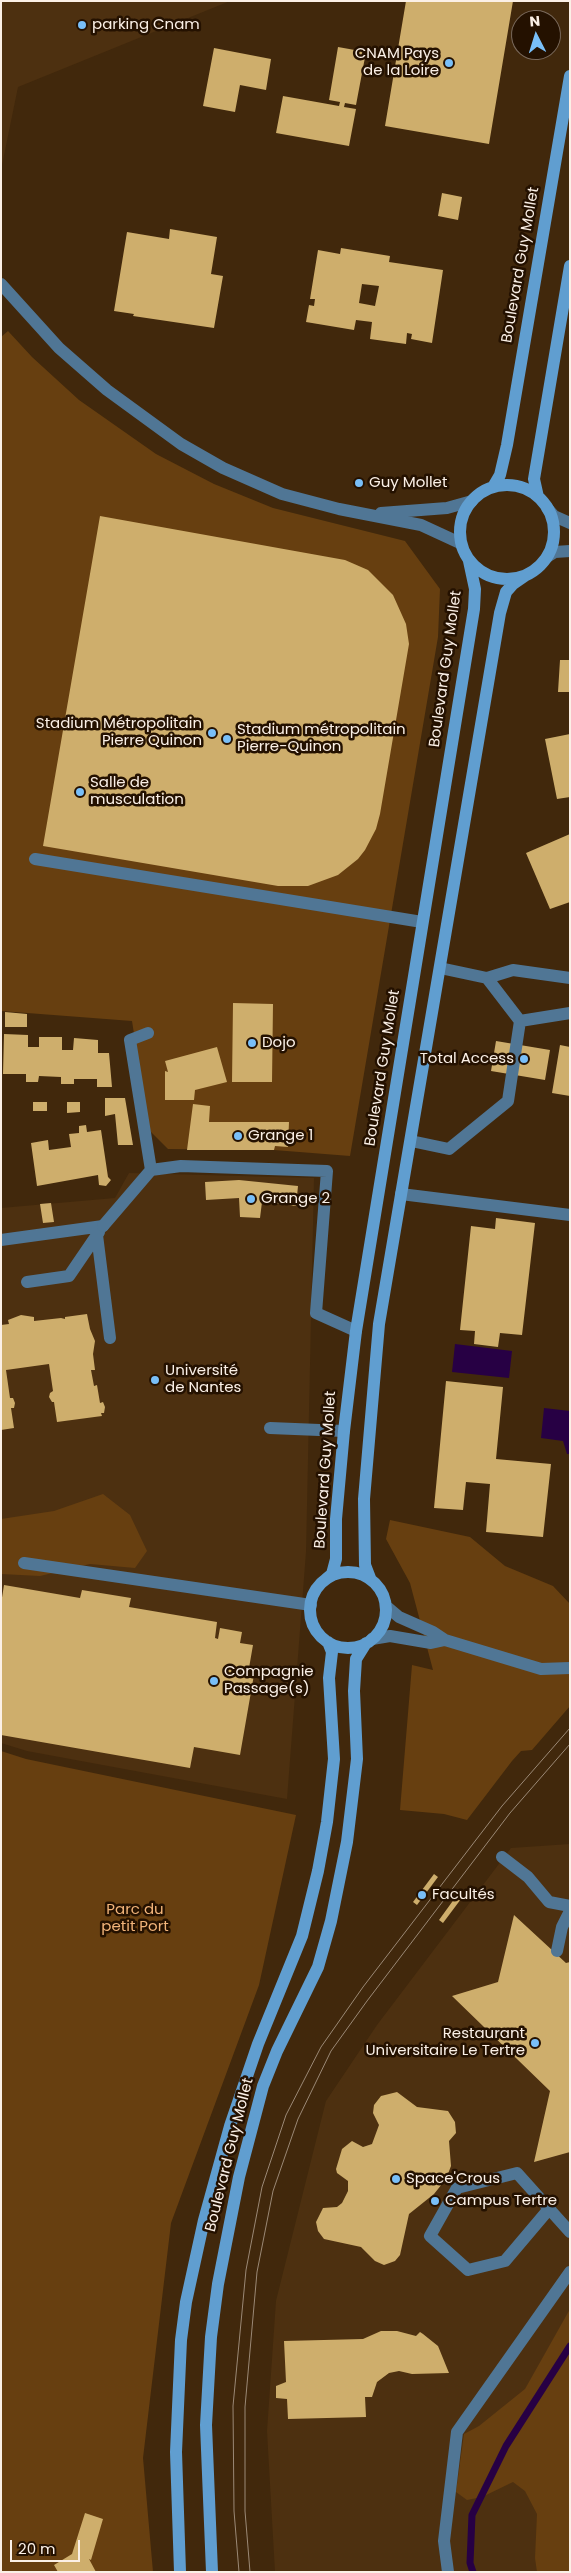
<!DOCTYPE html>
<meta charset="utf-8">
<style>
body{margin:0}
#map{position:relative;width:571px;height:2573px;overflow:hidden;background:#41280c;font-family:Poppins,sans-serif}
canvas{display:block}
.frame{position:absolute;inset:0;border:2px solid #fbf0e6;pointer-events:none}
.north{position:absolute;left:511px;top:10px;width:50px;height:50px;box-sizing:border-box;background:#241100;border:1px solid #7a6a5c;border-radius:50%;rotate:355deg;font-size:14px;font-weight:700;line-height:20px;text-align:center;color:#fbf0e6}
.north::after{content:'';display:block;margin:auto;width:18px;height:22px;background:#79bff8;clip-path:polygon(50% 0,100% 100%,50% 72%,0 100%)}
.scale{position:absolute;left:10px;top:2540px;width:70px;height:22px;box-sizing:border-box;border:2px solid #fbf0e6;border-top:0;padding-left:6px;font-size:15px;line-height:18px;white-space:nowrap;color:#fbf0e6;-webkit-text-stroke:4px #241100;paint-order:stroke}
</style>
<div id="map">
<canvas width="571" height="2573"></canvas>
<div class="frame"></div>
<div class="north">N</div>
<div class="scale">20 m</div>
</div>
<script>
const c = document.querySelector('canvas').getContext('2d');
c.lineJoin = 'round';
function fillPath(path, color) { c.fillStyle = color; c.fill(path, 'evenodd'); }
const poly = rows => new Path2D(rows.map(r => 'M' + r).join(''));
function trace(path, color, width, dash) { c.strokeStyle = color; c.lineWidth = width; c.lineCap = dash ? 'butt' : 'round'; c.setLineDash(dash || []); c.stroke(path); }
function drawText(font, color, halo, rows, align = 'center') {
  c.font = font + ' Poppins,sans-serif'; c.lineWidth = 5; c.setLineDash([]); c.textBaseline = 'middle'; c.strokeStyle = halo; c.fillStyle = color; for (const [text, x, y, turn = 0] of rows) {
    c.save(); c.translate(x, y); c.rotate((+turn || 0) * Math.PI / 180); c.textAlign = isNaN(turn) ? turn : align; if (halo) c.strokeText(text, 0, 0); c.fillText(text, 0, 0); c.restore();
  }
}
const built = poly([
 [1,1,230,1,18,87,1,170],
 [129,1173,314,1178,306,1552,287,1799,27,1751,1,1743,1,1208,115,1198],
 [570,1844,570,2572,275,2572,267,2431,276,2301,326,2101,377,2025,511,1848]
]);
const green = poly([
 [8,331,32,357,79,400,156,454,214,484,273,508,405,541,440,589,438,637,350,1156,274,1150,168,1149,149,1130,132,1021,1,1011,1,337],
 [103,1494,130,1515,147,1551,135,1568,90,1564,40,1576,1,1574,1,1519,54,1511],
 [390,1520,470,1537,505,1566,553,1586,570,1604,570,1706,532,1750,521,1751,512,1761,467,1820,444,1814,400,1810,412,1665,433,1670,410,1583,386,1539],
 [1,1751,26,1759,296,1815,259,1985,171,2223,143,2458,153,2572,1,2572],
 [570,2309,570,2572,537,2572,535,2558,537,2514,525,2491,513,2482,482,2497,467,2500,456,2492,464,2434,479,2426,525,2389]
]);
const water = poly([
 [455,1344,512,1351,509,1378,452,1372],
 [544,1408,570,1411,570,1454,567,1454,563,1441,541,1438]
]);
const stream = poly([
 [473,2572,470,2563,472,2515,506,2446,570,2346]
]);
const building = poly([
 [406,1,513,1,489,144,385,126],
 [338,47,366,52,356,105,345,103,344,107,356,109,349,146,276,133,283,96,339,106,340,102,329,100],
 [214,48,271,59,266,90,240,85,235,112,203,106],
 [442,193,462,197,458,220,438,216],
 [170,229,217,237,211,274,223,276,214,328,133,316,134,314,114,311,127,232,169,239],
 [341,248,390,256,389,262,443,270,432,343,411,339,412,334,407,333,406,344,370,339,372,322,356,320,354,330,306,322,309,305,314,306,315,299,310,299,318,250,340,254],
 [362,284,379,286,375,306,359,303],
 [100,516,345,560,368,570,393,595,406,624,409,644,380,814,376,829,365,850,358,859,338,875,308,886,278,886,43,846],
 [560,660,570,660,570,692,558,692],
 [570,734,570,797,557,799,545,739],
 [570,834,570,902,550,909,526,853],
 [233,1003,273,1004,272,1082,232,1082],
 [5,1012,27,1014,27,1027,5,1027],
 [4,1034,28,1035,28,1047,39,1047,39,1037,62,1037,62,1050,73,1050,74,1038,98,1040,98,1053,109,1053,112,1087,97,1087,97,1079,74,1079,74,1084,61,1084,61,1077,39,1076,38,1082,26,1082,26,1074,3,1074],
 [496,1041,550,1050,545,1080,491,1071],
 [560,1045,570,1047,570,1096,552,1093],
 [217,1047,227,1082,195,1090,194,1100,165,1100,165,1071,168,1072,165,1061],
 [105,1098,125,1098,133,1145,118,1145,115,1114,105,1116],
 [33,1102,47,1102,47,1111,33,1111],
 [67,1102,80,1102,80,1112,67,1113],
 [193,1104,210,1106,209,1122,289,1122,288,1147,275,1146,274,1150,187,1150],
 [86,1125,87,1132,101,1130,108,1177,111,1180,106,1186,99,1185,98,1175,37,1186,31,1143,48,1140,49,1150,71,1147,69,1134,79,1133,79,1126],
 [239,1180,298,1186,296,1206,262,1202,260,1218,240,1217,239,1198,206,1200,205,1182],
 [51,1203,54,1222,43,1223,40,1204],
 [496,1218,535,1223,522,1335,500,1333,498,1347,474,1344,475,1331,460,1330,471,1226,495,1229],
 [87,1314,90,1329,95,1341,93,1354,95,1370,91,1370,94,1386,97,1385,100,1403,103,1402,105,1407,104,1413,101,1413,102,1416,57,1422,54,1402,52,1402,49,1397,50,1393,53,1391,49,1364,6,1370,10,1398,13,1398,15,1403,14,1408,11,1408,14,1428,1,1430,1,1325,9,1324,8,1320,21,1315,34,1317,34,1321,61,1318,65,1319,65,1317],
 [446,1381,503,1387,496,1459,551,1464,543,1537,486,1532,490,1484,466,1482,463,1510,434,1508],
 [4,1585,80,1598,82,1590,131,1598,129,1607,217,1622,215,1638,218,1639,220,1628,242,1632,240,1643,253,1645,249,1668,255,1669,240,1755,194,1747,190,1768,1,1735,1,1604],
 [434,1874,438,1877,417,1905,413,1902],
 [460,1891,464,1895,443,1923,439,1920],
 [514,1915,566,1963,570,1962,570,2152,534,2162,550,2091,452,1996,498,1982],
 [397,2092,417,2107,448,2111,455,2122,456,2133,449,2141,451,2166,446,2179,434,2194,409,2214,400,2255,395,2261,384,2265,375,2261,361,2247,324,2239,318,2231,316,2222,323,2208,337,2207,342,2203,348,2191,348,2181,337,2173,336,2169,342,2149,352,2141,363,2147,372,2144,379,2125,373,2113,374,2105,381,2096],
 [381,2331,397,2331,416,2336,420,2332,423,2334,438,2346,449,2373,412,2374,399,2371,389,2373,377,2382,372,2397,365,2397,366,2417,288,2419,287,2399,276,2398,276,2386,286,2382,284,2341,363,2339],
 [85,2513,103,2519,91,2560,89,2559,96,2572,58,2572,54,2565,72,2554]
]);
const service = poly([
 [35,859,422,922],
 [487,978,513,970,570,978],
 [520,1021,570,1013],
 [411,1141,449,1149,508,1101,520,1021,487,978,440,968],
 [97,1235,110,1338],
 [1,1240,103,1226],
 [27,1282,69,1276,99,1232],
 [270,1428,344,1431],
 [24,1563,311,1605],
 [502,1857,528,1877,549,1902,570,1906],
 [557,1951,562,1927,570,1911],
 [549,2209,505,2261,468,2270,430,2236,457,2188,517,2173,570,2232],
 [448,2572,444,2541,457,2432,570,2272]
]);
const minor = poly([
 [1,284,59,348,107,390,181,444,223,468,282,494,339,509,421,525,460,543],
 [547,508,554,516,570,523],
 [381,513,447,508,472,501],
 [547,557,555,552,570,551],
 [148,1033,130,1040,151,1170],
 [401,1194,570,1215],
 [103,1226,151,1170,181,1166,327,1171,316,1313,356,1331],
 [386,1606,399,1617,433,1632,445,1640,541,1669,570,1668],
 [372,1639,390,1636,431,1643,445,1640]
]);
const secondary = poly([
 '460 532a47 47 0 1 1 94 0a47 47 0 1 1-94 0Z',
 [493,487,500,475,507,445,570,76],
 [538,497,534,479,570,266],
 '310 1610a38 38 0 1 1 76 0a38 38 0 1 1-76 0Z',
 [370,1578,365,1565,364,1499,379,1324,500,613,506,592,513,584,526,575],
 [326,1579,332,1574,336,1559,336,1519,344,1431,356,1331,474,609,475,589,469,561],
 [180,2572,176,2452,181,2340,186,2302,204,2220,230,2126,258,2044,302,1936,318,1871,327,1822,334,1759,329,1678,332,1652,328,1642],
 [212,2572,206,2425,211,2337,218,2284,239,2177,263,2086,277,2051,318,1967,331,1921,347,1842,357,1759,354,1691,356,1659,366,1643]
]);
const tram = poly([
 [239,2572,234,2511,233,2406,246,2270,262,2187,286,2115,321,2047,363,1987,502,1806,570,1728],
 [250,2572,245,2511,245,2407,257,2272,273,2191,298,2119,331,2051,367,2001,510,1813,570,1744]
]);
const markers = [
 [82,25,5,"#79bff8"],
 [449,63,5,"#79bff8"],
 [359,483,5,"#79bff8"],
 [212,733,5,"#79bff8"],
 [227,739,5,"#79bff8"],
 [80,792,5,"#79bff8"],
 [252,1043,5,"#79bff8"],
 [524,1059,5,"#79bff8"],
 [238,1136,5,"#79bff8"],
 [251,1199,5,"#79bff8"],
 [155,1380,5,"#79bff8"],
 [214,1681,5,"#79bff8"],
 [422,1895,5,"#79bff8"],
 [535,2043,5,"#79bff8"],
 [396,2179,5,"#79bff8"],
 [435,2201,5,"#79bff8"]
];
const poiNames = [
 ["parking Cnam",92,25],
 ["CNAM Pays",439,54,"right"],
 ["de la Loire",439,71,"right"],
 ["Guy Mollet",369,483],
 ["Stadium Métropolitain",202,724,"right"],
 ["Pierre Quinon",202,741,"right"],
 ["Stadium métropolitain",237,730],
 ["Pierre-Quinon",237,747],
 ["Salle de",90,783],
 ["musculation",90,800],
 ["Dojo",262,1043],
 ["Total Access",514,1059,"right"],
 ["Grange 1",248,1136],
 ["Grange 2",261,1199],
 ["Université",165,1371],
 ["de Nantes",165,1388],
 ["Compagnie",224,1672],
 ["Passage(s)",224,1689],
 ["Facultés",432,1895],
 ["Restaurant",525,2034,"right"],
 ["Universitaire Le Tertre",525,2051,"right"],
 ["Space'Crous",406,2179],
 ["Campus Tertre",445,2201]
];
const streetNames = [
 ["Boulevard Guy Mollet",521,265,-80],
 ["Boulevard Guy Mollet",446,669,-82],
 ["Boulevard Guy Mollet",383,1068,-81],
 ["Boulevard Guy Mollet",326,1470,-86],
 ["Boulevard Guy Mollet",230,2155,-76]
];
const parkNames = [
 ["Parc du",135,1910],
 ["petit Port",135,1927]
];
fillPath(built, '#4d3010');
fillPath(green, '#673f10');
fillPath(water, '#270044');
trace(stream, '#270044', 7);
fillPath(building, '#ceae6c');
trace(service, '#507695', 12);
trace(minor, '#507695', 12);
trace(secondary, '#609ed0', 12);
trace(tram, '#9b8976', 1);
for (const [x, y, r, color] of markers) { const dot = new Path2D(); dot.arc(x, y, r, 0, 2 * Math.PI); c.fillStyle = color; c.fill(dot); trace(dot, '#241100', 2); }
drawText('15px', '#fbf0e6', '#241100', poiNames, 'left');
drawText('15px', '#fbf0e6', '#241100', streetNames);
drawText('15px', '#f2b479', '#241100', parkNames);
</script>
